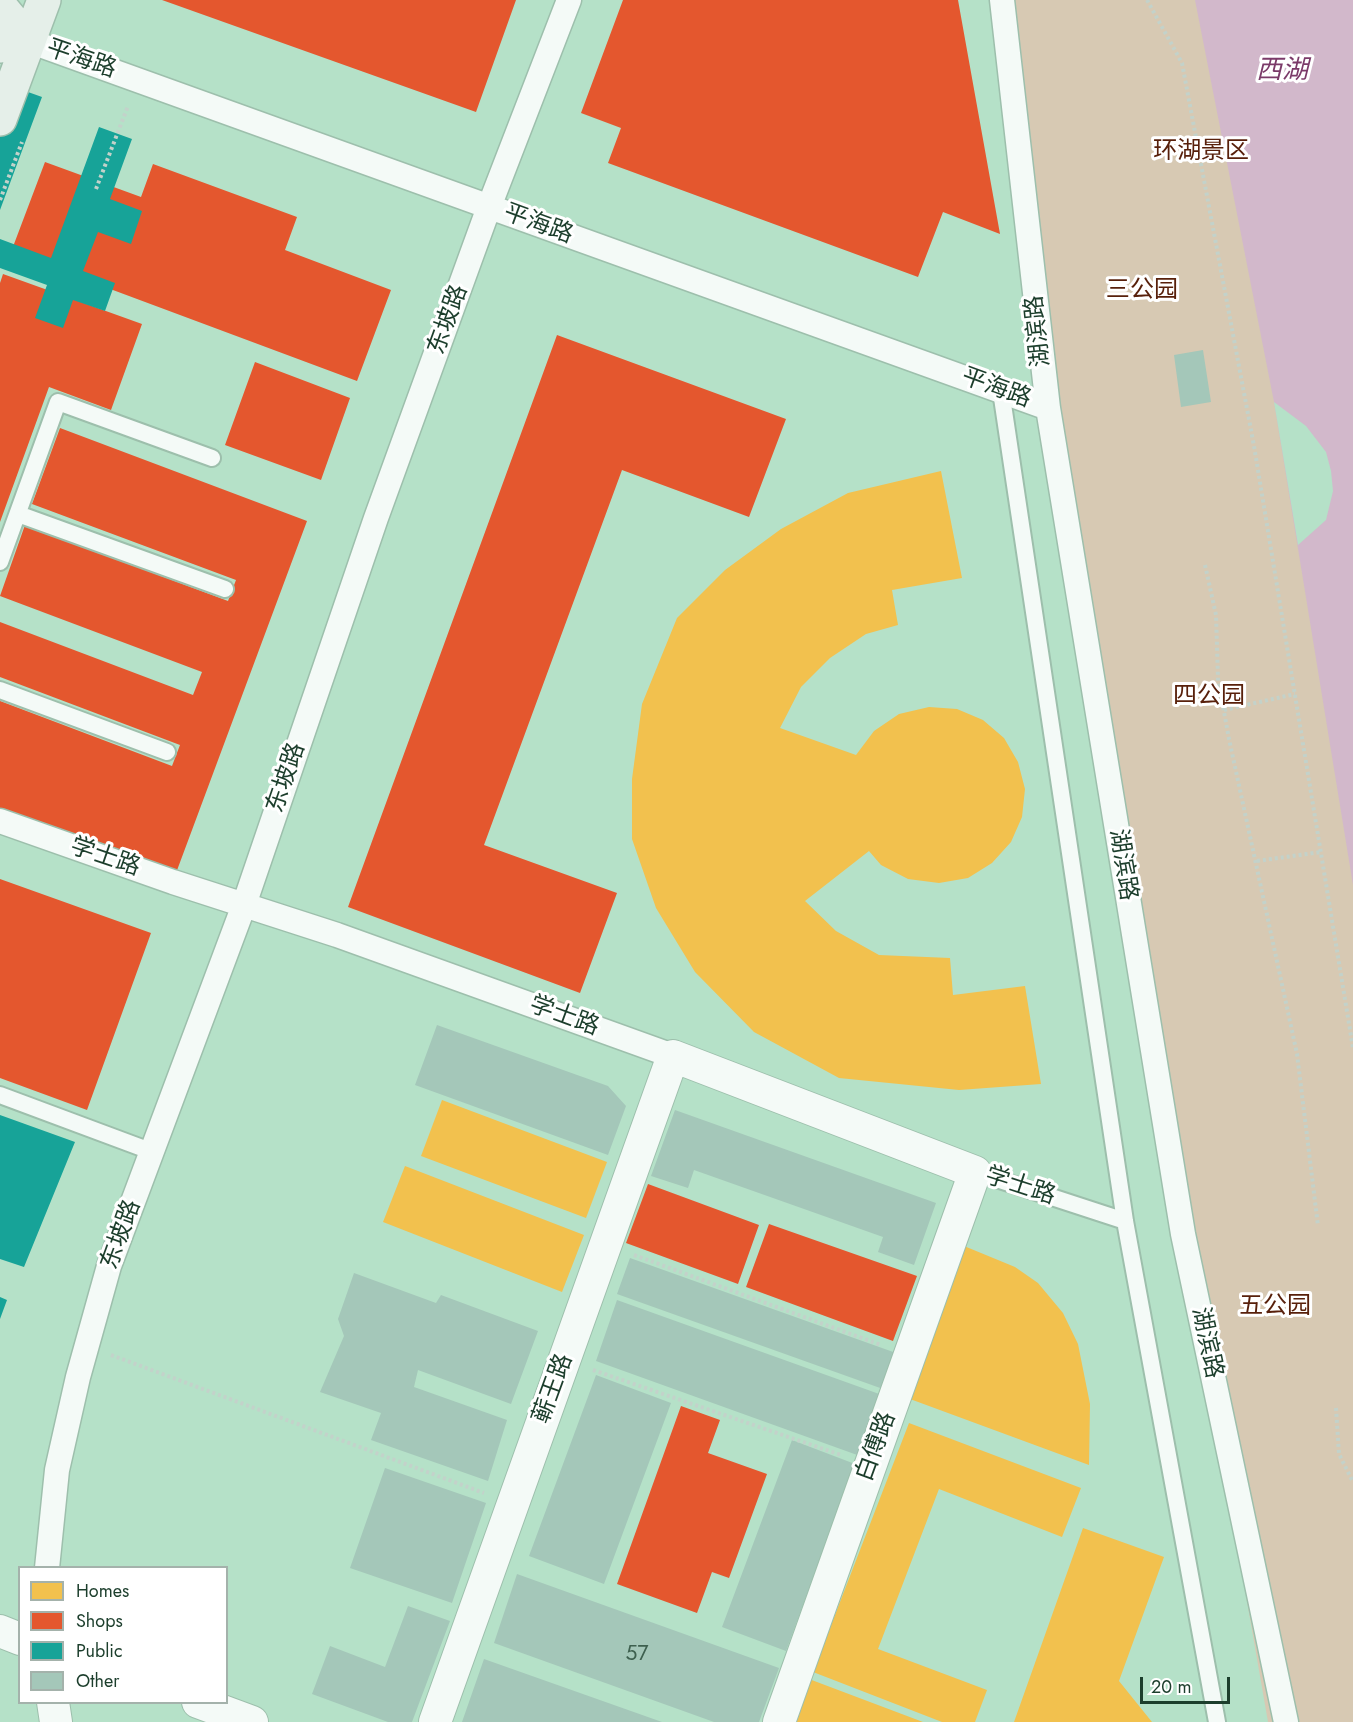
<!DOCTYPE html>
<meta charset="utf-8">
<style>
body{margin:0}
#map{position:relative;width:1353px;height:1722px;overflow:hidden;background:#b5e1c8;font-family:Jost,sans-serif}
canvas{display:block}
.legend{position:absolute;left:18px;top:1566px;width:210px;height:138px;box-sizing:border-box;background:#fff;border:2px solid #a4b2ab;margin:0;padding:8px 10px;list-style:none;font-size:18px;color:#1c3e2c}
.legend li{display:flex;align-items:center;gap:12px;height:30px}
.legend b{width:30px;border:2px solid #a4b2ab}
.scale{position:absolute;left:1140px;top:1677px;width:90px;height:27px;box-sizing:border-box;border:3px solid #1c3e2c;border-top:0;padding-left:8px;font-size:18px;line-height:21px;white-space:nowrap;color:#1c3e2c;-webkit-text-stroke:4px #fff;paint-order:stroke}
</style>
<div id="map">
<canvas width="1353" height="1722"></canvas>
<ul class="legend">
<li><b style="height:16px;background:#f2c14e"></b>Homes</li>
<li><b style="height:16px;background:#e4572e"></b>Shops</li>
<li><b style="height:16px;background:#17a398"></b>Public</li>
<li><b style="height:16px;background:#a4c7b9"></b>Other</li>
</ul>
<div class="scale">20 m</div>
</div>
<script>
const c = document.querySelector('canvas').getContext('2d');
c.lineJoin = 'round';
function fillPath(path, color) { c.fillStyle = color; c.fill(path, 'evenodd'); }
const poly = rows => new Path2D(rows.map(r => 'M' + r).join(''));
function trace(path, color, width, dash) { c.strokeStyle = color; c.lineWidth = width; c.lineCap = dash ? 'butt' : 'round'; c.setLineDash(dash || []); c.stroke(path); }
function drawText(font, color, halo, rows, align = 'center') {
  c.font = font + ' Jost,"Noto Sans SC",sans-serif'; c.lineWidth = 6; c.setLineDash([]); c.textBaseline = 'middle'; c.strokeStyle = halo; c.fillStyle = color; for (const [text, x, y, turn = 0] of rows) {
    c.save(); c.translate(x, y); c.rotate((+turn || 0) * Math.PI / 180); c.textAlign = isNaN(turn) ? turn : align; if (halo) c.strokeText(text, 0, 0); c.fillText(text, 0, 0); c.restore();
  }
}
const green = poly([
 [1001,0,1353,0,1353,1722,1268,1722,1183,1234,1048,408]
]);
const water = poly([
 [1195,0,1353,0,1353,885,1274,402]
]);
const pier = poly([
 [1274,402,1306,426,1326,452,1331,471,1333,491,1326,520,1298,545]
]);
const homes = poly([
 [941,471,962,578,892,590,898,625,866,634,830,658,801,687,780,728,856,755,874,731,899,714,929,707,957,709,983,720,1004,738,1018,762,1025,789,1022,817,1011,842,992,863,968,878,939,883,908,879,881,865,869,851,805,901,836,931,879,955,950,958,953,995,1025,986,1041,1084,959,1090,839,1078,754,1032,695,972,656,908,632,839,632,779,642,704,677,618,725,570,781,529,848,493],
 [442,1100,607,1162,586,1218,421,1156],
 [405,1166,584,1235,562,1292,383,1222],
 [964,1246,1015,1267,1038,1283,1063,1313,1078,1344,1090,1404,1089,1465,910,1399],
 [909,1423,1081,1488,1062,1537,939,1489,878,1649,987,1690,975,1722,942,1722,813,1672],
 [1083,1528,1164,1557,1119,1681,1152,1722,1014,1722],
 [809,1679,923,1722,793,1722]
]);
const shops = poly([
 [162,0,516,0,476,112],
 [623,0,958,0,1000,234,943,212,918,277,608,163,621,128,581,113],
 [45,162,141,197,153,164,297,217,285,250,391,290,357,381,11,252],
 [3,274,142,324,111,410,49,387,0,522,0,283],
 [557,335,786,419,749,517,622,470,484,845,617,893,580,993,348,907],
 [255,362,350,398,321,480,225,445],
 [60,428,307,521,176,873,0,808,0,701,172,766,180,745,0,677,0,622,193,695,202,672,0,596,25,525,228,601,236,580,32,504],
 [0,879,151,933,87,1110,0,1078],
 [648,1184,759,1225,738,1284,626,1243],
 [769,1224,917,1276,893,1341,746,1287],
 [681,1406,720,1420,708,1453,767,1474,729,1578,712,1572,697,1613,617,1584]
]);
const public = poly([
 [0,82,42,97,0,210],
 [99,127,132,139,110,199,142,211,131,244,98,232,83,271,115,283,105,311,73,300,63,328,35,318,47,285,0,268,0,239,51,258],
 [0,1115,75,1142,24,1267,0,1259],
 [0,1297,7,1300,0,1319]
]);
const building = poly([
 [1203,350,1211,402,1181,407,1174,355],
 [437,1025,608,1086,626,1106,608,1155,415,1085],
 [675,1110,936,1203,914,1265,878,1252,883,1237,694,1170,688,1188,651,1176],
 [630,1258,896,1353,883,1389,617,1294],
 [354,1273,436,1303,441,1295,538,1331,511,1404,418,1370,414,1387,507,1420,488,1481,371,1440,381,1413,320,1392,344,1336,338,1319],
 [617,1300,882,1395,860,1456,596,1361],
 [596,1375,671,1403,604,1584,529,1556],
 [792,1440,855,1464,786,1651,722,1627],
 [385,1468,486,1503,452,1603,350,1568],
 [517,1574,779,1668,759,1722,714,1722,494,1643],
 [408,1606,450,1621,412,1722,388,1722,312,1694,330,1646,385,1667],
 [484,1659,662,1722,462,1722]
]);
const path = poly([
 [1147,0,1182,63,1254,446,1353,1048],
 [96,189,128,106],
 [0,200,22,142],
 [1205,565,1216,615,1218,679,1229,739,1297,1054,1318,1226],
 [1224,710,1295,694],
 [1257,861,1321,852],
 [634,1255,881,1345],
 [111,1355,484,1493],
 [593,1370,841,1455],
 [1336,1408,1339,1454,1353,1482]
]);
const service = poly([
 [1001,391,1125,1221,1217,1722],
 [18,514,225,589],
 [0,562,58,402,212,458],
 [0,690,167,752],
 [0,1095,153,1152],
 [975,1172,1125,1221]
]);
const pedestrian = poly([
 [1002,0,1048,408,1183,1234,1286,1722],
 [29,41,1048,408],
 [0,821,173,882,337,935,673,1056],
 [47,1568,57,1470,78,1377,109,1266,244,905,376,518,489,207,569,0]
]);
const minor = poly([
 [0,1631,20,1639],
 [53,1702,56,1722],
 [198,1702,252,1722],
 [435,1722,673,1056,975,1172,779,1722]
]);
const secondary = poly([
 [0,6,29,41,0,46],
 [0,119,44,0]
]);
const numberNames = [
 ["57",637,1655]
];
const streetNames = [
 ["平海路",81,60,19],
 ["平海路",538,225,20],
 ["东坡路",449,320,-70],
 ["湖滨路",1039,331,-96],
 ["平海路",996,389,20],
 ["东坡路",287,778,-71],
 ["学士路",105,858,19],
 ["湖滨路",1122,865,81],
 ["学士路",564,1017,20],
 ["学士路",1020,1187,18],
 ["东坡路",122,1235,-70],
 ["湖滨路",1206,1343,78],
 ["蕲王路",554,1389,-70],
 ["白傅路",877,1447,-70]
];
const parkNames = [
 ["环湖景区",1201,152],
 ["三公园",1142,291],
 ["四公园",1209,697],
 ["五公园",1275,1307]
];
const waterNames = [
 ["西湖",1282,72]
];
fillPath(green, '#d7c9b3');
fillPath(water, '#d2b8cb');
fillPath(pier, '#b5e1c8');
fillPath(homes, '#f2c14e');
fillPath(shops, '#e4572e');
fillPath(public, '#17a398');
fillPath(building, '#a4c7b9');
trace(service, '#9dbfac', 20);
trace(pedestrian, '#9dbfac', 27);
trace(minor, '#9dbfac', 34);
trace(secondary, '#9dbfac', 36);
trace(path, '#c3d2ca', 4, [3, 3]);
trace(service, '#f4faf7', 16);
trace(pedestrian, '#f4faf7', 24);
trace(minor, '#f4faf7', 32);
trace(secondary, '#e5efe9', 33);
drawText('21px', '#3e604f', null, numberNames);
drawText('24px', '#1c3e2c', '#fff', streetNames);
drawText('24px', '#58200b', '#fff', parkNames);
drawText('italic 26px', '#7b3a69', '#fff', waterNames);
</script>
